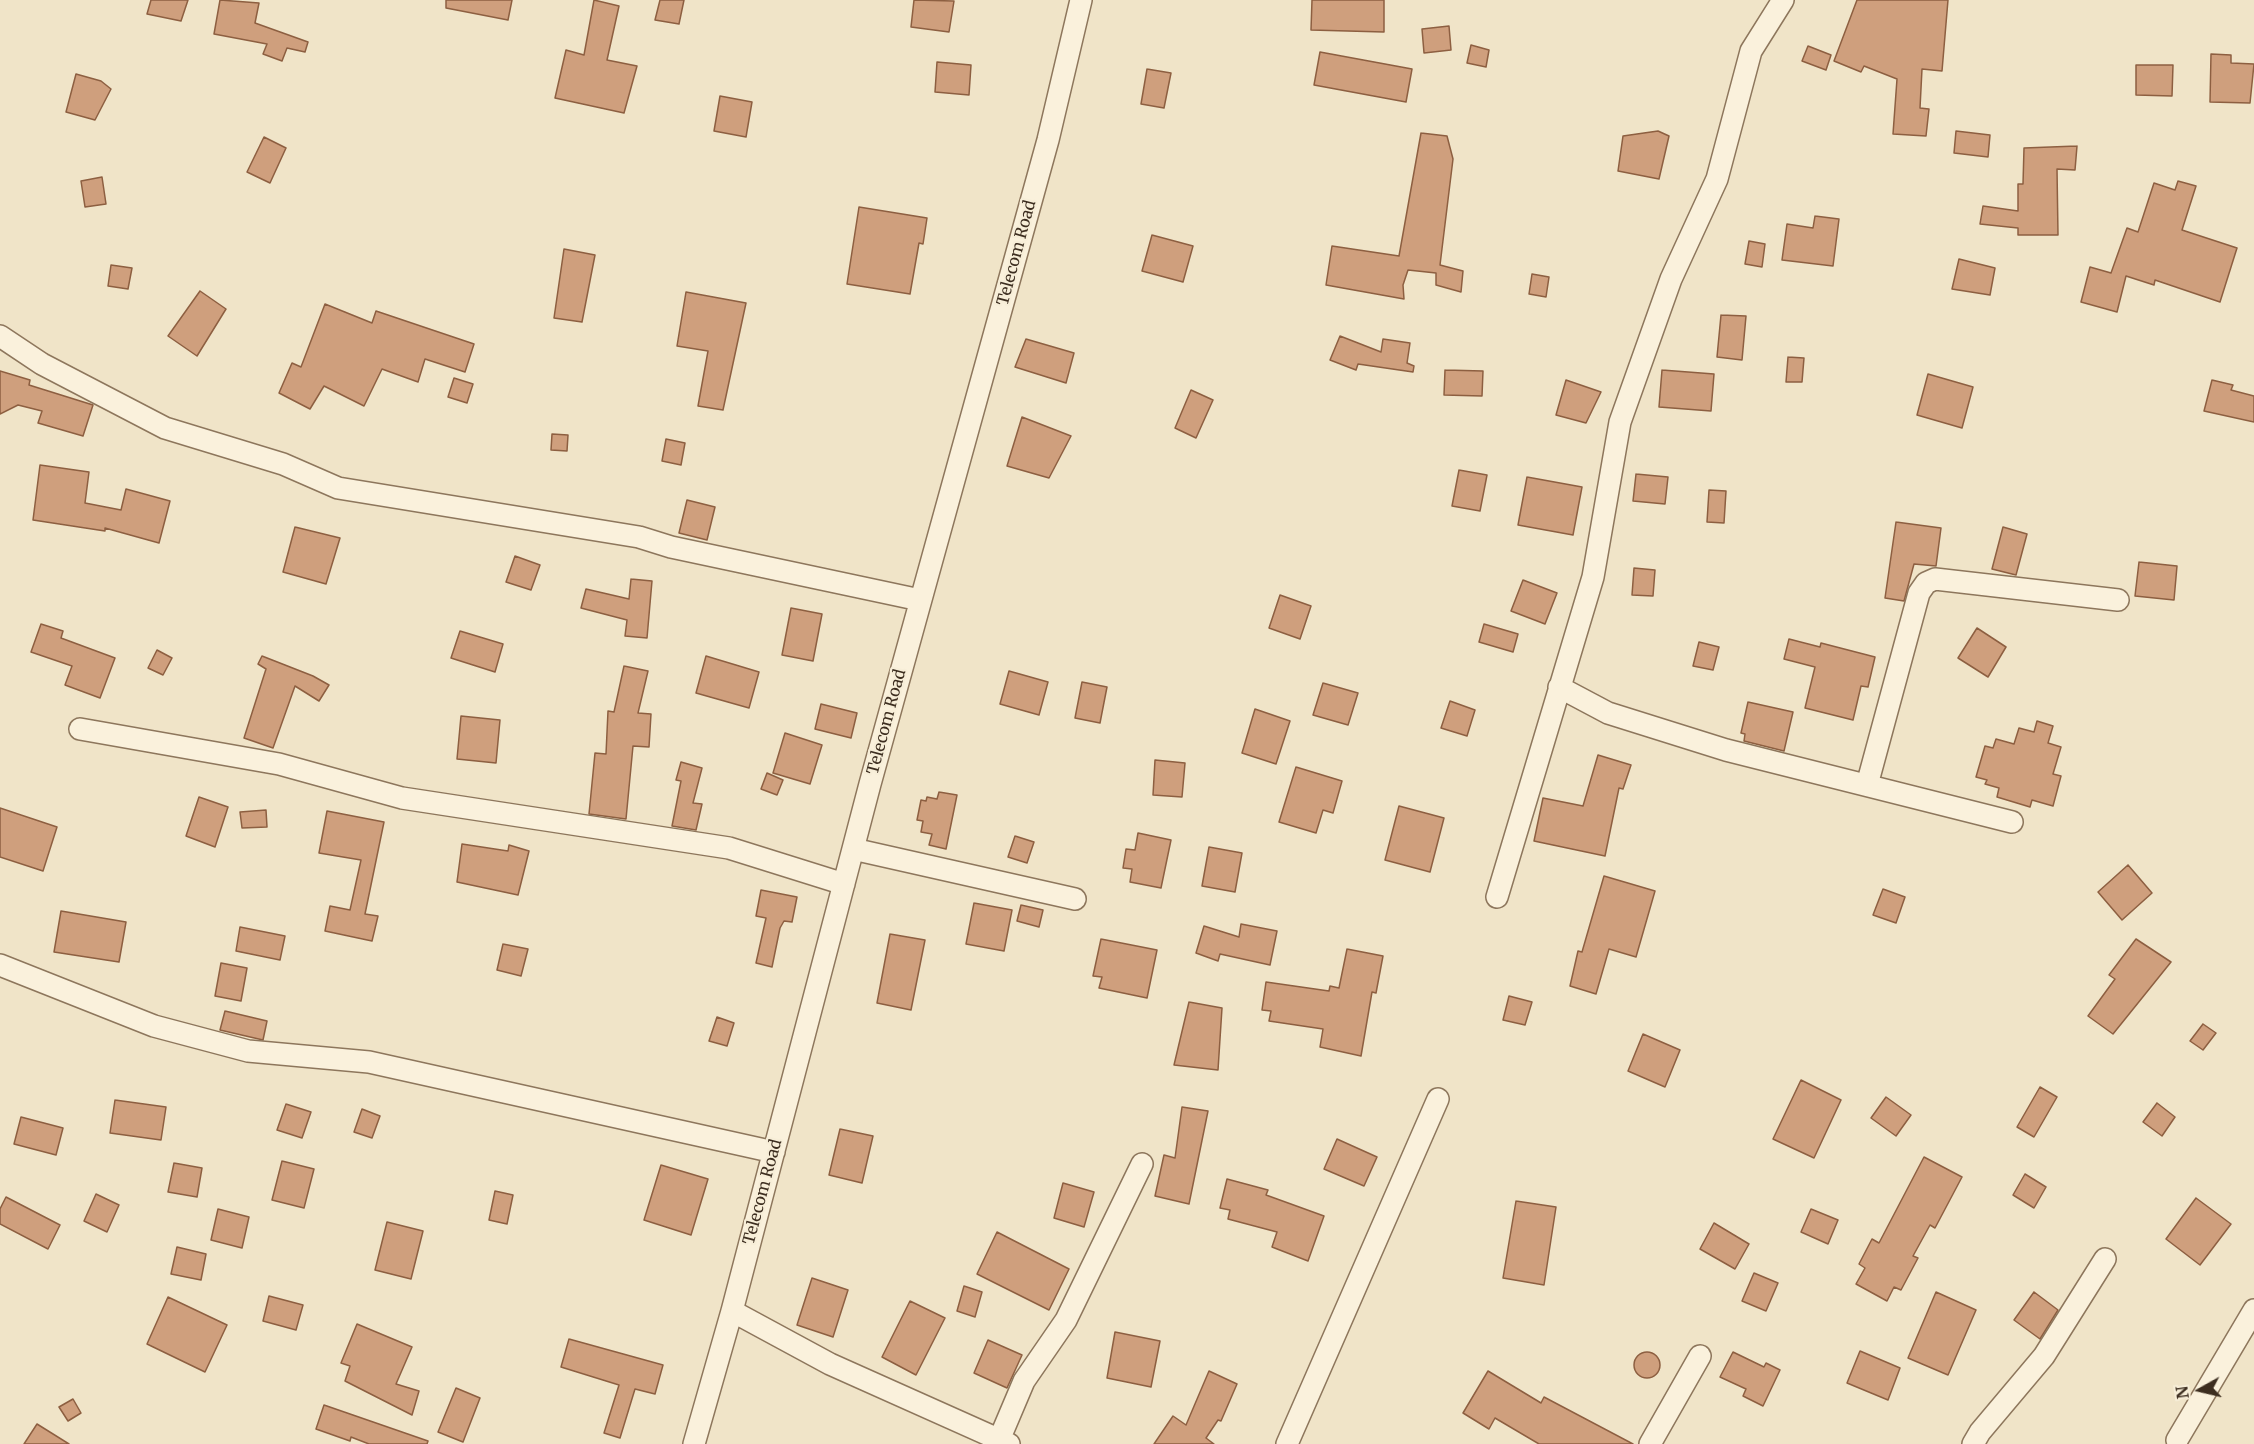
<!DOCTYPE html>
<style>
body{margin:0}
#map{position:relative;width:2254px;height:1444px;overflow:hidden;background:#f0e4c8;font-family:Merriweather,serif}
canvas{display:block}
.north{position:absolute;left:2170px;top:1360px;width:60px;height:60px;-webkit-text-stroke:4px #f7eed8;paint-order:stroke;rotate:262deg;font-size:16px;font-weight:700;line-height:24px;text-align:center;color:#3d2e20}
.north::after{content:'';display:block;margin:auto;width:21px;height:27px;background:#3d2e20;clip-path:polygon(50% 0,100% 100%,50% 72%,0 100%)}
</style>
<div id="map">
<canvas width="2254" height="1444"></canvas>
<div class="north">N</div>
</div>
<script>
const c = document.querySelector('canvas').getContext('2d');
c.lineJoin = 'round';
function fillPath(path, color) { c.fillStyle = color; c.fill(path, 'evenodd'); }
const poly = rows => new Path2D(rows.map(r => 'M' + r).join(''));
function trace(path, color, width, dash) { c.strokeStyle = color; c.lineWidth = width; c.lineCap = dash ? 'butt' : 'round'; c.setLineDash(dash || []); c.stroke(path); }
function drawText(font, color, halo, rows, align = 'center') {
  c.font = font + ' Merriweather,serif'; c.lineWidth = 4.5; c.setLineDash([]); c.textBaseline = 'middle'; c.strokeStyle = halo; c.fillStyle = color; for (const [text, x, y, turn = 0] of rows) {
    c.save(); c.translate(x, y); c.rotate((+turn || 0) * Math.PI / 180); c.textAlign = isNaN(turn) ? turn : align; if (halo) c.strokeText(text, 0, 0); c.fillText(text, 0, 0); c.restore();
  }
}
const building = poly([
 [151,0,188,0,181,21,147,14,151,0],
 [220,0,259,3,255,23,308,42,305,52,287,48,282,61,263,54,267,44,214,34,220,0],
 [446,0,512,0,508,20,446,8,446,0],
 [594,0,619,6,607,60,637,66,624,113,555,98,566,50,584,55,594,0],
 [660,0,684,0,679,24,655,20,660,0],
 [914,0,954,1,949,32,911,27,914,0],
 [1312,0,1384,0,1384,32,1311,30,1312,0],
 [1857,0,1948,0,1942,71,1922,69,1920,108,1929,109,1926,136,1893,134,1897,79,1864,66,1861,72,1834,61,1857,0],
 [1449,26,1451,50,1424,53,1422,29,1449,26],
 [1471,45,1489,50,1486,67,1467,63,1471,45],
 [1808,46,1831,55,1826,70,1802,61,1808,46],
 [1320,52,1412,69,1406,102,1314,85,1320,52],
 [2211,54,2231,55,2231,63,2254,64,2250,103,2210,102,2211,54],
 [937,62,971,65,969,95,935,92,937,62],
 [2136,65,2173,65,2172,96,2136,95,2136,65],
 [1147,69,1171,73,1164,108,1141,104,1147,69],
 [76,74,101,81,111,89,95,120,66,112,76,74],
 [720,96,752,102,746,137,714,131,720,96],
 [1658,131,1669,136,1659,179,1618,171,1623,136,1658,131],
 [1956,131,1990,135,1988,157,1954,153,1956,131],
 [1421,133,1447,136,1453,159,1440,265,1463,271,1461,292,1436,285,1436,273,1408,270,1403,285,1404,299,1326,285,1332,246,1399,256,1421,133],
 [264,137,286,148,270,183,247,172,264,137],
 [2077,146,2075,170,2057,169,2058,235,2018,235,2018,228,1980,224,1983,206,2018,211,2018,184,2023,184,2024,148,2077,146],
 [102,177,106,204,85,207,81,181,102,177],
 [2178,181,2196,186,2182,230,2237,248,2220,302,2155,280,2154,285,2126,276,2117,312,2081,302,2090,267,2111,273,2127,228,2138,232,2154,183,2175,190,2178,181],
 [859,207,927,218,923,244,919,243,910,294,847,284,859,207],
 [1815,216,1839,219,1833,266,1782,260,1787,224,1813,228,1815,216],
 [1152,235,1193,246,1183,282,1142,271,1152,235],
 [1749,241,1765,244,1762,267,1745,264,1749,241],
 [564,249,595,255,582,322,554,318,564,249],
 [1959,259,1995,268,1990,295,1952,289,1959,259],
 [111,265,132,268,128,289,108,286,111,265],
 [1532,274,1549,277,1546,297,1529,294,1532,274],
 [200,291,226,309,197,356,168,336,200,291],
 [686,292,746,303,723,410,698,406,708,351,677,346,686,292],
 [325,304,372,323,376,311,474,344,465,372,425,359,418,382,382,369,364,406,324,386,310,409,279,393,292,363,301,367,325,304],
 [1721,315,1746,316,1742,360,1717,357,1721,315],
 [1340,336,1381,352,1383,339,1410,343,1407,363,1414,366,1413,372,1358,364,1356,370,1330,360,1340,336],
 [1026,339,1074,353,1066,383,1015,367,1026,339],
 [1788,357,1804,358,1802,382,1786,382,1788,357],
 [1445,370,1483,371,1482,396,1444,395,1445,370],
 [1662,370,1714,374,1711,411,1659,407,1662,370],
 [0,371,30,380,29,385,93,405,83,436,38,423,42,411,18,405,0,414,0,371],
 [1928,374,1973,387,1962,428,1917,415,1928,374],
 [454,378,473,384,467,403,448,397,454,378],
 [1566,380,1601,392,1586,423,1556,415,1566,380],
 [2212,380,2233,385,2231,390,2254,396,2254,422,2204,411,2212,380],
 [1191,390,1213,400,1196,438,1175,428,1191,390],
 [1022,417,1071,436,1049,478,1007,466,1022,417],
 [552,434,568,435,567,451,551,450,552,434],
 [666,439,685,443,681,465,662,461,666,439],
 [40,465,89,472,85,503,121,510,126,489,170,501,159,543,105,528,105,531,33,520,40,465],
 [1459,470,1487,475,1480,511,1452,506,1459,470],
 [1636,474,1668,477,1665,504,1633,501,1636,474],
 [1527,477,1582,487,1573,535,1518,525,1527,477],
 [1709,490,1726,491,1724,523,1707,522,1709,490],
 [687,500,715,507,707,540,679,533,687,500],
 [1896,522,1941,528,1936,566,1914,564,1904,601,1885,598,1896,522],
 [295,527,340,538,326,584,283,572,295,527],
 [2003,527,2027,534,2016,575,1992,569,2003,527],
 [515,556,540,565,531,590,506,582,515,556],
 [2139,562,2177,566,2174,600,2135,596,2139,562],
 [1634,568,1655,570,1653,596,1632,595,1634,568],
 [631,579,652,581,647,638,625,636,627,620,581,608,586,589,629,599,631,579],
 [1523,580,1557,593,1545,624,1511,611,1523,580],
 [1280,595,1311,606,1300,639,1269,628,1280,595],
 [791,608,822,614,813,661,782,655,791,608],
 [41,624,63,631,61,638,115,658,100,698,65,685,72,666,31,652,41,624],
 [1484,624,1518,634,1513,652,1479,642,1484,624],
 [1977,628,2006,647,1988,677,1958,658,1977,628],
 [460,631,503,644,495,672,451,658,460,631],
 [1789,639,1820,647,1821,643,1875,657,1868,687,1861,686,1853,720,1805,708,1815,667,1784,659,1789,639],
 [1699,642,1719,647,1713,670,1693,666,1699,642],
 [157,650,172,658,163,675,148,668,157,650],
 [262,656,313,676,329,685,319,701,295,686,273,748,244,738,266,669,258,664,262,656],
 [706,656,759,672,749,708,696,693,706,656],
 [624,666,648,671,638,713,651,714,649,747,633,746,626,819,589,814,595,753,606,754,608,711,614,712,624,666],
 [1009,671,1048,682,1039,715,1000,704,1009,671],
 [1082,682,1107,687,1100,723,1075,718,1082,682],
 [1323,683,1358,693,1348,725,1313,715,1323,683],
 [1450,701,1475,710,1467,736,1441,728,1450,701],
 [1748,702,1793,712,1784,751,1744,741,1745,734,1741,733,1748,702],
 [821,704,857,713,851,738,815,729,821,704],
 [1255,709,1290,721,1276,764,1242,753,1255,709],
 [461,716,500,720,496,763,457,759,461,716],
 [2037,721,2053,726,2048,743,2061,747,2053,774,2061,776,2053,806,2032,800,2030,807,1997,797,1999,788,1985,784,1987,780,1976,777,1985,746,1993,748,1996,739,2014,744,2019,728,2034,732,2037,721],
 [785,733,822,745,810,784,773,773,785,733],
 [1598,755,1631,765,1623,789,1619,788,1605,856,1534,841,1543,798,1583,806,1598,755],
 [1155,760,1185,763,1182,797,1153,795,1155,760],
 [681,762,702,768,693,803,702,804,696,830,672,826,681,781,676,780,681,762],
 [1296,767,1342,781,1333,813,1323,810,1316,833,1279,822,1296,767],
 [767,773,783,780,777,795,761,789,767,773],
 [939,792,957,795,946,849,929,845,932,834,921,832,923,821,917,820,921,800,926,801,927,797,937,799,939,792],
 [199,797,228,807,215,847,186,836,199,797],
 [1399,806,1444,818,1430,872,1385,860,1399,806],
 [0,808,57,827,43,871,0,857,0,808],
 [266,810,267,827,242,828,240,812,266,810],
 [327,811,384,822,365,914,378,916,372,941,325,931,330,906,350,910,361,860,319,853,327,811],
 [1138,833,1171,840,1161,888,1130,882,1132,869,1123,868,1126,849,1135,850,1138,833],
 [1015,836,1034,842,1027,863,1008,857,1015,836],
 [462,844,508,851,509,845,529,851,518,895,457,882,462,844],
 [1209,847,1242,853,1235,892,1202,886,1209,847],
 [2128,865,2152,893,2122,920,2098,892,2128,865],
 [1604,876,1655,891,1636,957,1609,949,1596,994,1570,986,1578,951,1582,952,1604,876],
 [1883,889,1905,897,1896,923,1873,915,1883,889],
 [761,890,797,897,792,922,784,921,780,928,772,967,756,963,766,918,756,916,761,890],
 [974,903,1012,910,1004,951,966,944,974,903],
 [1021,905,1043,910,1039,927,1017,921,1021,905],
 [61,911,126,922,119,962,54,952,61,911],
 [1241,924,1277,931,1270,965,1220,954,1218,961,1196,953,1204,926,1239,937,1241,924],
 [240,927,285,936,280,960,236,951,240,927],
 [890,934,925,940,911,1010,877,1003,890,934],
 [1101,939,1157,950,1147,998,1099,988,1102,977,1093,976,1101,939],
 [2136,939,2171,962,2113,1034,2088,1016,2115,979,2109,975,2136,939],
 [503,944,528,949,521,976,497,970,503,944],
 [1347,949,1383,956,1376,993,1372,992,1361,1056,1320,1047,1323,1029,1269,1021,1271,1011,1262,1010,1266,982,1329,991,1330,986,1339,988,1347,949],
 [221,963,247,968,241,1001,215,996,221,963],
 [1509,996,1532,1002,1525,1025,1503,1020,1509,996],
 [1189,1002,1222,1008,1218,1070,1174,1065,1189,1002],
 [225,1011,267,1021,263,1040,220,1030,225,1011],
 [717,1017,734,1023,727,1046,709,1041,717,1017],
 [2203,1024,2216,1033,2203,1050,2190,1041,2203,1024],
 [1643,1034,1680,1050,1665,1087,1628,1071,1643,1034],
 [1801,1080,1841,1100,1814,1158,1773,1139,1801,1080],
 [2040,1087,2057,1097,2034,1137,2017,1127,2040,1087],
 [1886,1097,1911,1115,1896,1136,1871,1118,1886,1097],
 [115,1100,166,1107,161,1140,110,1133,115,1100],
 [2157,1103,2175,1117,2162,1136,2143,1122,2157,1103],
 [286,1104,311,1112,302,1138,277,1130,286,1104],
 [1182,1107,1208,1111,1189,1204,1155,1196,1164,1155,1175,1158,1182,1107],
 [362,1109,380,1116,372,1138,354,1132,362,1109],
 [21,1117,63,1128,56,1155,14,1144,21,1117],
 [840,1129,873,1136,862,1183,829,1175,840,1129],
 [1337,1139,1377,1157,1364,1186,1324,1169,1337,1139],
 [1924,1157,1962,1177,1935,1228,1930,1225,1913,1256,1918,1258,1901,1290,1894,1287,1887,1301,1856,1284,1865,1268,1859,1264,1872,1239,1879,1243,1924,1157],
 [282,1161,314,1169,304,1208,272,1200,282,1161],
 [174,1163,202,1168,197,1197,168,1192,174,1163],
 [661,1165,708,1179,691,1235,644,1220,661,1165],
 [2025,1174,2046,1187,2034,1208,2013,1195,2025,1174],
 [1227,1179,1268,1190,1266,1195,1324,1216,1308,1261,1272,1247,1277,1232,1228,1219,1230,1210,1220,1208,1227,1179],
 [1063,1183,1094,1192,1084,1227,1054,1218,1063,1183],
 [495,1191,513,1195,507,1224,489,1220,495,1191],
 [96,1194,119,1205,107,1232,84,1221,96,1194],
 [6,1197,60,1225,48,1249,0,1224,0,1209,6,1197],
 [2196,1198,2231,1224,2200,1265,2166,1239,2196,1198],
 [1516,1201,1556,1207,1544,1285,1503,1278,1516,1201],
 [218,1209,249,1217,242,1248,211,1240,218,1209],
 [1811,1209,1838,1220,1828,1244,1801,1232,1811,1209],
 [387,1222,423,1231,411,1279,375,1270,387,1222],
 [1714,1223,1749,1244,1735,1269,1700,1249,1714,1223],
 [997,1232,1069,1269,1049,1310,977,1274,997,1232],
 [177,1247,206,1254,201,1280,171,1274,177,1247],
 [1754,1273,1778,1283,1766,1311,1742,1301,1754,1273],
 [812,1278,848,1290,833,1337,797,1325,812,1278],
 [964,1286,982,1292,975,1317,957,1311,964,1286],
 [1936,1292,1976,1310,1948,1375,1908,1358,1936,1292],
 [2034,1292,2058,1310,2040,1339,2014,1320,2034,1292],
 [269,1296,303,1305,296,1330,263,1321,269,1296],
 [168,1297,227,1325,205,1372,147,1344,168,1297],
 [910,1301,945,1318,916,1375,882,1357,910,1301],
 [357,1324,412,1347,396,1384,419,1391,412,1415,345,1381,350,1366,341,1363,357,1324],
 [1115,1332,1160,1341,1151,1387,1107,1378,1115,1332],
 [569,1339,663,1365,655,1394,635,1389,620,1438,604,1433,619,1385,561,1367,569,1339],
 [988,1340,1022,1355,1007,1388,974,1373,988,1340],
 [1860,1351,1900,1368,1888,1400,1847,1383,1860,1351],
 '1634 1365a13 13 0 1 1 26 0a13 13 0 1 1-26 0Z',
 [1733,1352,1764,1367,1766,1363,1780,1370,1763,1406,1743,1396,1746,1389,1720,1377,1733,1352],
 [1209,1371,1237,1384,1221,1421,1218,1420,1206,1438,1214,1444,1154,1444,1173,1416,1186,1425,1209,1371],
 [1488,1371,1541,1403,1544,1397,1633,1444,1539,1444,1495,1418,1489,1429,1463,1413,1488,1371],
 [456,1388,480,1398,463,1442,438,1432,456,1388],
 [73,1399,81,1413,68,1421,59,1407,73,1399],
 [324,1405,428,1441,427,1444,369,1444,351,1437,350,1441,316,1429,324,1405],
 [37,1424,69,1444,24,1444,37,1424]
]);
const street = poly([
 [0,336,42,364,165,428,283,464,338,488,639,537,671,547,920,600],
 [1559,687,1608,713,1726,750,2012,822],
 [80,729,279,764,402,798,729,848,844,884],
 [1867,785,1919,593,1926,583,1935,579,2118,600],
 [853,849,1075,899],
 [1497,897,1593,577,1620,422,1671,279,1717,179,1751,51,1783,0],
 [0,965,154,1026,248,1051,369,1062,774,1152],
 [732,1311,830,1364,1009,1444],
 [999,1440,1024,1381,1066,1320,1142,1164],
 [2177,1440,2254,1310],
 [694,1444,732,1311,870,784,1048,140,1081,0],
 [1287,1444,1438,1099],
 [1650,1444,1700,1356],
 [1973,1444,1980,1432,2044,1356,2105,1259]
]);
const streetNames = [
 ["Telecom Road",1017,253,-75],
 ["Telecom Road",887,722,-75],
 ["Telecom Road",763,1192,-75]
];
fillPath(building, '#cf9f7d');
trace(building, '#8d5f41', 1.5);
trace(street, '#8d765c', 24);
trace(street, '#faf1dc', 21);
drawText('16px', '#3d2e20', '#f7eed8', streetNames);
</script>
